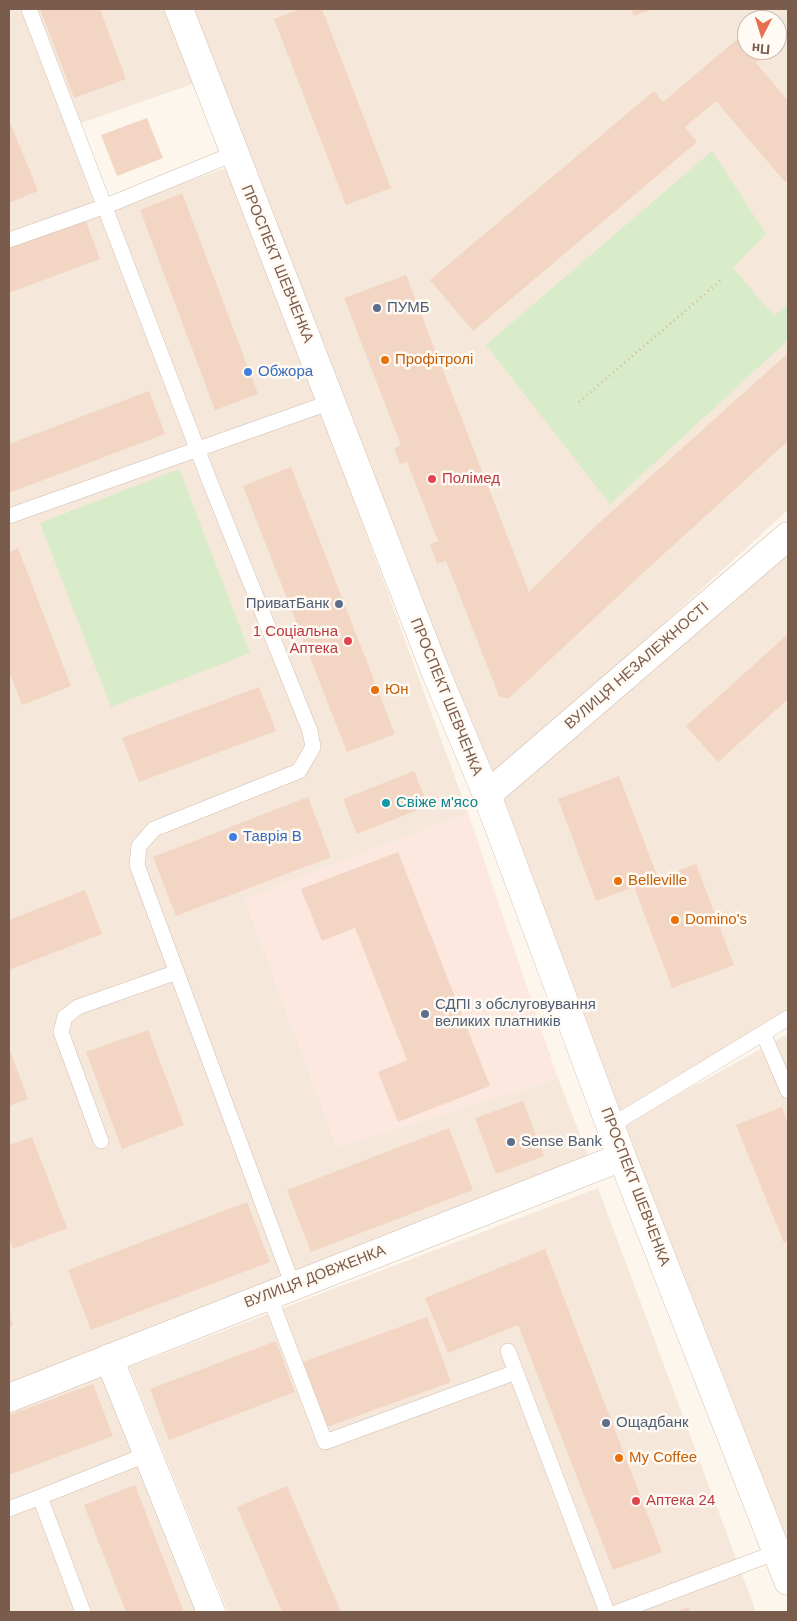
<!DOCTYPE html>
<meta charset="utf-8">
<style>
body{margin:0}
#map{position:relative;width:797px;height:1621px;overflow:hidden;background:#fdf6ec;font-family:Arial,sans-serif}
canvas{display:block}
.frame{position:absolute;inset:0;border:10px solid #7a5c4d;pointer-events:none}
.north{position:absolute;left:737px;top:10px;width:50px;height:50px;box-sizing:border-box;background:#fffaf3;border:1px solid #cabbb1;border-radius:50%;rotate:185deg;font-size:14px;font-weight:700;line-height:20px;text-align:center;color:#7a5c4d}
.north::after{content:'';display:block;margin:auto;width:18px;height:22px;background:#e76f51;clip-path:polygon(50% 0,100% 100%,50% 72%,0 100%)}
</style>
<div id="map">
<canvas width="797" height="1621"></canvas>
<div class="frame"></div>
<div class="north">Пн</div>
</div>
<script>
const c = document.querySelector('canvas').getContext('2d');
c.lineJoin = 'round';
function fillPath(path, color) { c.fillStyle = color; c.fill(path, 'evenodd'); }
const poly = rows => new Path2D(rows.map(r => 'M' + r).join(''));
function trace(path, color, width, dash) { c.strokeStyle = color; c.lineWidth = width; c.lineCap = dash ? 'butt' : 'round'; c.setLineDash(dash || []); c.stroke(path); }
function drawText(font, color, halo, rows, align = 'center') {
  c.font = font + ' Arial,sans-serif'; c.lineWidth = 5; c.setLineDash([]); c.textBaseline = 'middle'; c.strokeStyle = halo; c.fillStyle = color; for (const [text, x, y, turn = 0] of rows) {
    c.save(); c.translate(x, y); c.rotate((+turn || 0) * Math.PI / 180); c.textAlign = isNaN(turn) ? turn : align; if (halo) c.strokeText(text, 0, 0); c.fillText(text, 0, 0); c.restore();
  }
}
const residential = poly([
 [9,9,174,9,201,81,67,128,98,212,232,166,468,813,245,899,337,1147,558,1078,590,1160,9,1383],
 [184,9,788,9,788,510,488,784],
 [747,20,777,20,777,50,747,50],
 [788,546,788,1013,616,1117,495,795],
 [788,1034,788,1578,618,1128],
 [598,1188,756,1612,228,1612,129,1367],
 [106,1365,205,1612,9,1612,9,1402]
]);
const commercial = poly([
 [468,813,558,1078,337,1147,245,899]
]);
const green = poly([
 [712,151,766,234,733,268,774,316,788,304,788,340,610,504,486,345],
 [179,469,250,653,111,707,40,523]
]);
const building = poly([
 [40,9,100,9,126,79,74,98],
 [299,9,322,9,391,188,346,205,274,19],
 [631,9,653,9,634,16],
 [741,36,747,43,747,50,753,50,760,59,756,63,788,101,788,179,785,182,716,101,685,127,697,142,473,331,430,280,654,91,663,102],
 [147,118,163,158,117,176,101,135],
 [9,120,38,191,9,203],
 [182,193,258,394,215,410,140,210],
 [85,219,100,259,9,293,9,247],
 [406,275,529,592,599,523,788,353,788,441,644,572,508,699,499,696,446,561,437,564,430,544,438,541,407,462,400,464,394,448,401,445,344,298],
 [149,391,165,434,9,493,9,444],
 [291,467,395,734,347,752,243,486],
 [18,548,71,686,22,705,9,671,9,552],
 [788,634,788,699,718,762,686,726],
 [259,687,276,731,139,782,122,738],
 [414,771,428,806,357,834,343,799],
 [619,776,658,878,696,864,734,965,672,988,634,887,596,901,558,799],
 [308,797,331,857,176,916,153,857],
 [398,852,490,1086,398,1122,378,1072,407,1060,355,928,322,941,301,889],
 [85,890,102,934,9,970,9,920],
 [148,1030,184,1125,122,1149,86,1052],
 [9,1048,28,1099,9,1106],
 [523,1101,544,1156,496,1174,475,1118],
 [782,1107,788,1123,788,1241,784,1243,736,1125],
 [449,1128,473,1190,311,1252,287,1190],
 [32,1137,67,1228,13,1249,9,1238,9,1145],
 [247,1202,270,1262,91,1330,68,1270],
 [545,1249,662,1552,613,1570,518,1325,448,1353,425,1298],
 [9,1314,13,1325,9,1327],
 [427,1317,451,1382,327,1427,303,1362],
 [276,1341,295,1392,169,1440,150,1389],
 [93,1384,113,1436,9,1475,9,1415],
 [135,1485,184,1612,126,1612,84,1505],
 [287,1486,341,1612,282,1612,237,1507],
 [689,1607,691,1612,675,1612]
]);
const path = poly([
 [579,402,721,280]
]);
const lane = poly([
 [29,9,208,477,310,731,313,747,299,771,154,829,139,846,137,865,293,1286],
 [9,240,106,206,233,154],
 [9,516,331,402],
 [763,1033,788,1091],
 [612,1125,788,1018],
 [101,1141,61,1032,65,1017,78,1007,177,972],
 [269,1295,325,1442,516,1372],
 [508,1351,607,1612],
 [40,1497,148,1454],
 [9,1509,40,1497,83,1612],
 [618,1612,777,1552]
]);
const street = poly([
 [487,795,788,536],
 [109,1358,211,1612],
 [9,1398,622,1157]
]);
const secondary = poly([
 [179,9,434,668,487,795,622,1157,788,1581]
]);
const markers = [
 [377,308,5,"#5c6f8a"],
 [385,360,5,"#e8710a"],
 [248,372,5,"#3f7fe0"],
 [432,479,5,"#e0444e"],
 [339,604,5,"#5c6f8a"],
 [348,641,5,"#e0444e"],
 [375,690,5,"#e8710a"],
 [386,803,5,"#0f9aa8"],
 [233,837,5,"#3f7fe0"],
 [618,881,5,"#e8710a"],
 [675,920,5,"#e8710a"],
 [425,1014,5,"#5c6f8a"],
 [511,1142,5,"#5c6f8a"],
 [606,1423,5,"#5c6f8a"],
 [619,1458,5,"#e8710a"],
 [636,1501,5,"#e0444e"]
];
const streetNames = [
 ["ПРОСПЕКТ ШЕВЧЕНКА",277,264,68],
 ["ВУЛИЦЯ НЕЗАЛЕЖНОСТІ",637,666,-41],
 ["ПРОСПЕКТ ШЕВЧЕНКА",446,697,68],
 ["ПРОСПЕКТ ШЕВЧЕНКА",635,1187,69],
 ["ВУЛИЦЯ ДОВЖЕНКА",315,1277,-21]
];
const serviceNames = [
 ["ПУМБ",387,308],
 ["ПриватБанк",329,604,"right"],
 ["СДПІ з обслуговування",435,1005],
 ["великих платників",435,1022],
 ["Sense Bank",521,1142],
 ["Ощадбанк",616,1423]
];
const foodNames = [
 ["Профітролі",395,360],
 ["Юн",385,690],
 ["Belleville",628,881],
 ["Domino's",685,920],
 ["My Coffee",629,1458]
];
const shopNames = [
 ["Обжора",258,372],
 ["Таврія В",243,837]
];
const healthNames = [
 ["Полімед",442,479],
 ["1 Соціальна",338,632,"right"],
 ["Аптека",338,649,"right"],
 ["Аптека 24",646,1501]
];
const cultureNames = [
 ["Свіже м'ясо",396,803]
];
fillPath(residential, '#f5e8da');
fillPath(commercial, '#fde8e0');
fillPath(green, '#d8ecc9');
fillPath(building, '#f3d5c3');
trace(lane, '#d1beb0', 16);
trace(street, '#d1beb0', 29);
trace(secondary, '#d6c0b0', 29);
trace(path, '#d9b8a5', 3, [1, 4]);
trace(lane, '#fff', 15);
trace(street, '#fff', 28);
trace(secondary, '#fff', 28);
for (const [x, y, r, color] of markers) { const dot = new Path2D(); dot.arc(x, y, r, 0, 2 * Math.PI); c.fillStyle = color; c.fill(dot); trace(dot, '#fffaf3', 2); }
drawText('15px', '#7a5c4d', '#fffaf3', streetNames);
drawText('15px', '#4e5e75', '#fffaf3', serviceNames, 'left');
drawText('15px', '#c56008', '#fffaf3', foodNames, 'left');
drawText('15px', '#366cbe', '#fffaf3', shopNames, 'left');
drawText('15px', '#be3a42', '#fffaf3', healthNames, 'left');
drawText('15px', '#0d838f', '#fffaf3', cultureNames, 'left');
</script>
